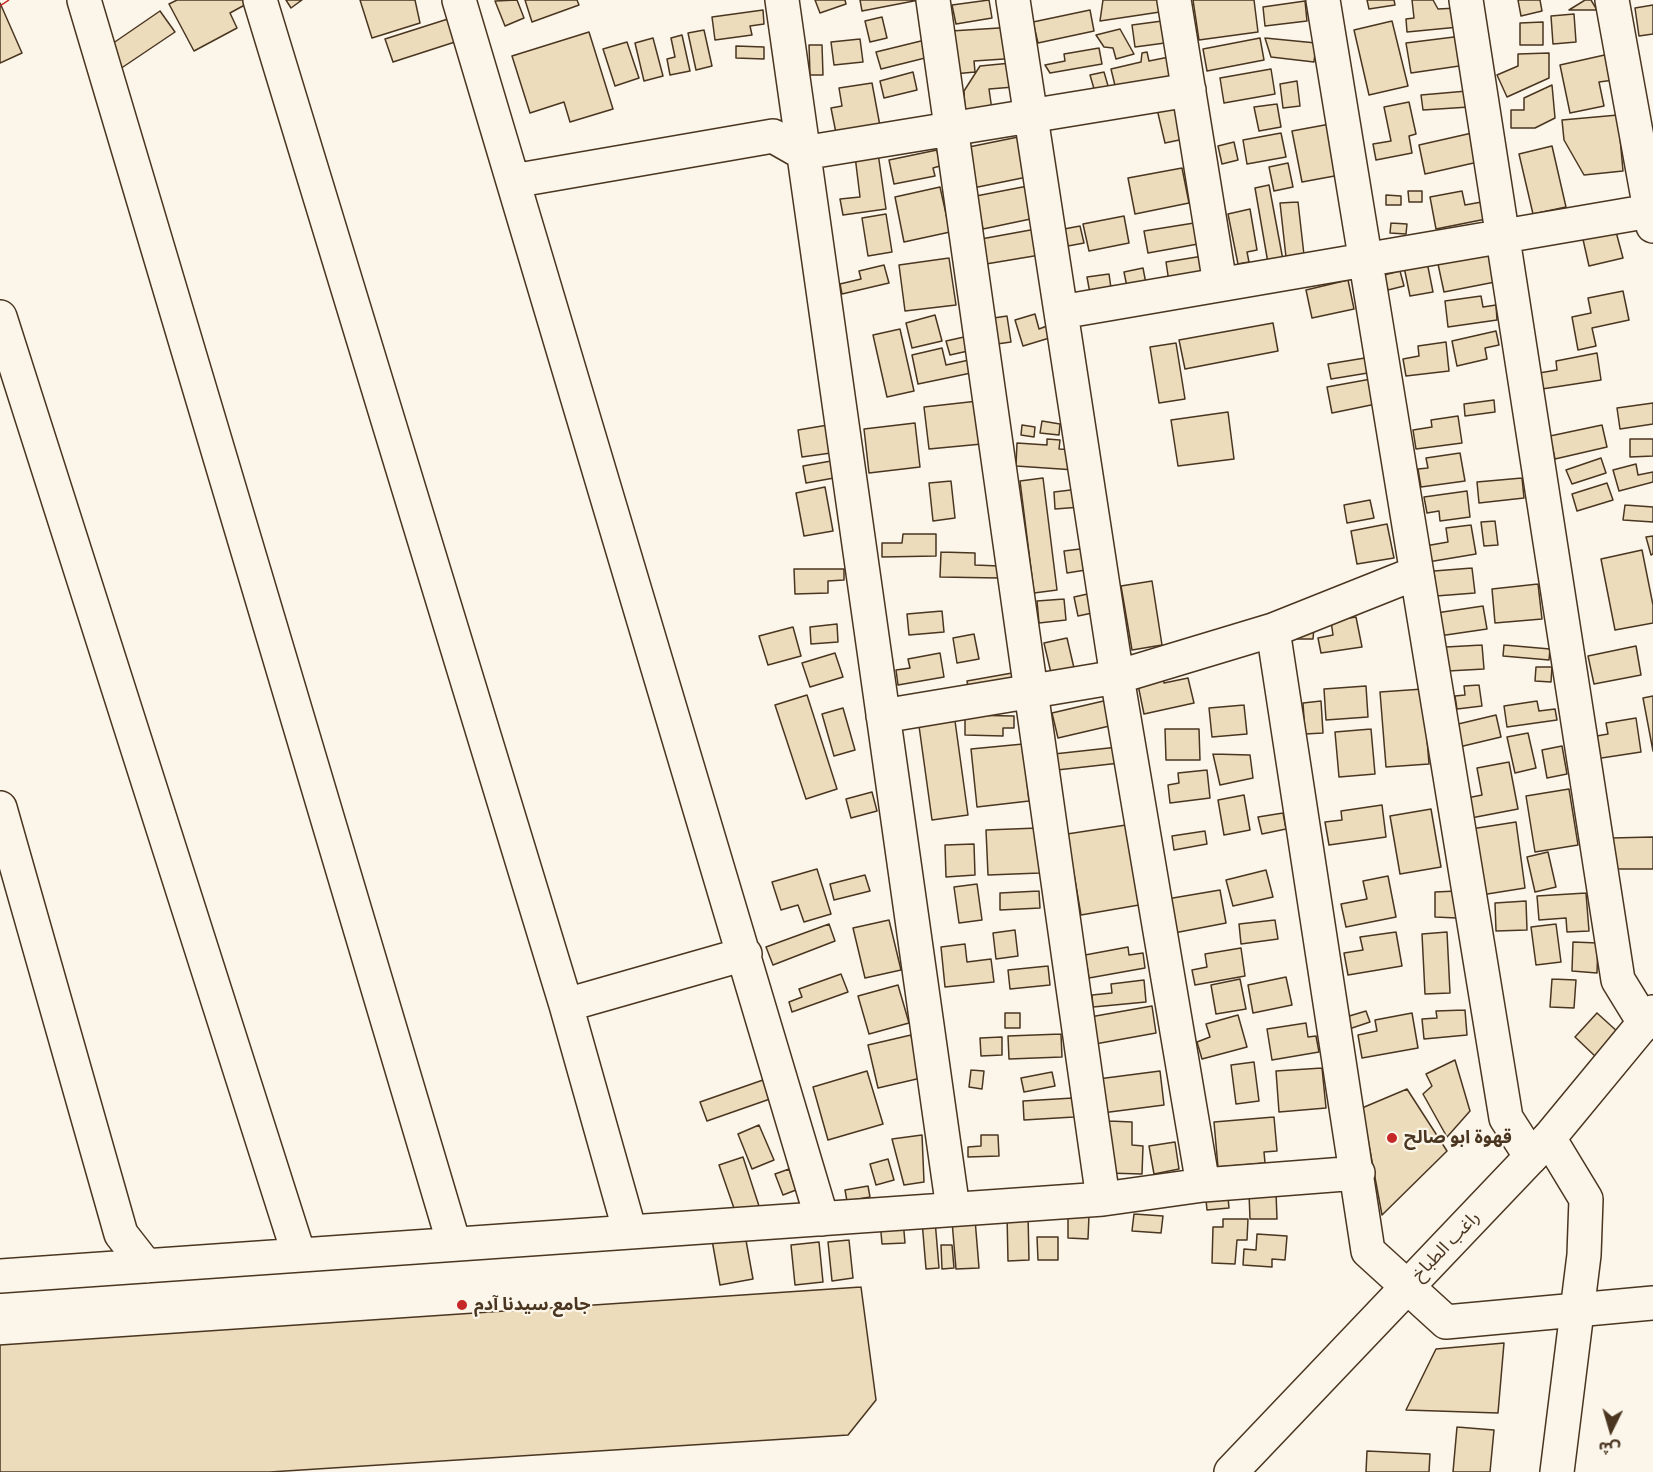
<!DOCTYPE html>
<meta charset="utf-8">
<style>
body{margin:0}
#map{position:relative;width:1653px;height:1472px;overflow:hidden;background:#fbf6e9;font-family:Figtree,"Noto Sans Arabic",sans-serif}
canvas{display:block}
.north{position:absolute;left:1581px;top:1400px;width:60px;height:60px;-webkit-text-stroke:4px #fbf6e9;paint-order:stroke;rotate:185deg;font-size:16px;font-weight:700;line-height:24px;text-align:center;color:#4a3520}
.north::after{content:'';display:block;margin:auto;width:21px;height:27px;background:#4a3520;clip-path:polygon(50% 0,100% 100%,50% 72%,0 100%)}
</style>
<div id="map">
<canvas width="1653" height="1472"></canvas>
<div class="north">ش</div>
</div>
<script>
const c = document.querySelector('canvas').getContext('2d');
c.lineJoin = 'round';
function fillPath(path, color) { c.fillStyle = color; c.fill(path, 'evenodd'); }
const poly = rows => new Path2D(rows.map(r => 'M' + r).join(''));
function trace(path, color, width, dash) { c.strokeStyle = color; c.lineWidth = width; c.lineCap = dash ? 'butt' : 'round'; c.setLineDash(dash || []); c.stroke(path); }
function drawText(font, color, halo, rows, align = 'center') {
  c.font = font + ' Figtree,"Noto Sans Arabic",sans-serif'; c.lineWidth = 4.5; c.setLineDash([]); c.textBaseline = 'middle'; c.strokeStyle = halo; c.fillStyle = color; for (const [text, x, y, turn = 0] of rows) {
    c.save(); c.translate(x, y); c.rotate((+turn || 0) * Math.PI / 180); c.textAlign = isNaN(turn) ? turn : align; if (halo) c.strokeText(text, 0, 0); c.fillText(text, 0, 0); c.restore();
  }
}
const building = poly([
 [177,0,252,0,252,1,230,13,237,28,194,51,169,4,177,0],
 [286,0,302,0,291,8,286,0],
 [360,0,415,0,420,23,372,38,360,0],
 [517,0,524,18,505,26,495,1,517,0],
 [525,0,577,0,579,5,532,22,525,0],
 [815,0,845,0,846,4,820,13,815,0],
 [860,0,919,0,862,11,860,0],
 [989,0,992,18,956,24,952,5,989,0],
 [1103,0,1158,0,1160,12,1100,21,1103,0],
 [1193,0,1254,0,1258,32,1199,40,1193,0],
 [1367,0,1394,0,1395,5,1369,9,1367,0],
 [1412,0,1433,0,1438,9,1457,8,1459,27,1407,32,1406,19,1414,18,1412,0],
 [1518,0,1540,0,1542,11,1521,16,1518,0],
 [1585,0,1591,0,1597,10,1569,10,1585,0],
 [1305,1,1307,21,1265,26,1263,7,1305,1],
 [0,3,22,53,0,63,0,3],
 [1653,5,1653,34,1639,36,1635,8,1653,5],
 [763,10,764,24,750,26,752,35,715,40,712,17,763,10],
 [1090,10,1094,31,1038,43,1033,22,1090,10],
 [160,11,175,32,120,69,106,48,160,11],
 [1574,14,1576,42,1553,44,1551,16,1574,14],
 [882,17,887,38,870,42,865,21,882,17],
 [451,18,458,41,393,62,385,39,451,18],
 [1162,21,1165,43,1135,47,1132,25,1162,21],
 [1392,21,1408,86,1369,95,1354,30,1392,21],
 [1543,22,1543,45,1520,45,1520,23,1543,22],
 [1015,27,1019,58,974,61,975,72,954,74,951,31,1015,27],
 [1120,29,1134,54,1116,59,1113,48,1104,47,1096,35,1120,29],
 [704,30,712,66,696,70,688,33,704,30],
 [589,32,613,109,570,122,564,102,530,113,512,56,589,32],
 [682,35,690,71,670,75,667,59,675,57,671,38,682,35],
 [1462,36,1466,65,1411,73,1406,43,1462,36],
 [653,38,663,76,644,81,635,43,653,38],
 [1260,38,1264,60,1207,71,1203,49,1260,38],
 [1265,38,1316,43,1314,62,1271,57,1265,38],
 [860,39,863,62,834,65,831,42,860,39],
 [925,40,929,57,881,69,876,52,925,40],
 [627,42,639,78,615,86,603,49,627,42],
 [809,45,822,45,823,75,810,75,809,45],
 [736,46,764,47,764,59,736,58,736,46],
 [1099,48,1102,64,1050,73,1045,65,1065,61,1064,54,1099,48],
 [1147,52,1149,61,1174,56,1180,85,1118,98,1111,69,1141,62,1142,53,1147,52],
 [1549,53,1549,78,1507,97,1497,75,1518,66,1518,54,1549,53],
 [1609,54,1614,80,1599,82,1604,106,1570,113,1560,65,1609,54],
 [1011,63,1014,87,989,89,992,110,965,112,964,91,980,66,1011,63],
 [1271,69,1275,94,1224,103,1220,78,1271,69],
 [913,72,917,90,884,98,880,81,913,72],
 [1104,72,1111,96,1097,99,1090,75,1104,72],
 [1297,81,1300,106,1283,108,1280,84,1297,81],
 [872,83,880,126,836,133,831,108,842,106,839,88,872,83],
 [1552,85,1555,118,1535,128,1511,128,1511,110,1524,110,1524,98,1552,85],
 [1467,91,1469,107,1423,110,1421,95,1467,91],
 [1409,102,1416,134,1409,136,1412,153,1376,160,1373,144,1391,141,1384,107,1409,102],
 [1277,104,1281,127,1259,131,1254,107,1277,104],
 [1176,105,1184,139,1165,143,1157,109,1176,105],
 [1618,115,1623,171,1584,175,1564,140,1562,120,1618,115],
 [1330,124,1340,175,1302,182,1292,131,1330,124],
 [1281,133,1286,157,1247,164,1243,140,1281,133],
 [1472,133,1478,162,1425,174,1419,145,1472,133],
 [1023,136,1032,176,973,188,964,148,1023,136],
 [1234,142,1238,160,1222,164,1218,146,1234,142],
 [1552,146,1566,207,1533,214,1519,154,1552,146],
 [937,150,940,166,933,168,935,176,894,184,889,160,937,150],
 [878,153,886,209,843,215,840,199,860,197,855,156,878,153],
 [1288,163,1293,187,1274,191,1269,167,1288,163],
 [1182,168,1189,203,1135,214,1128,178,1182,168],
 [1033,185,1040,217,983,229,976,196,1033,185],
 [1269,185,1283,260,1268,263,1255,188,1269,185],
 [940,187,950,232,904,242,895,197,940,187],
 [1408,191,1422,191,1422,202,1409,202,1408,191],
 [1462,191,1465,205,1487,201,1491,218,1436,229,1430,197,1462,191],
 [1386,195,1401,196,1401,205,1386,205,1386,195],
 [1298,202,1304,255,1286,257,1280,203,1298,202],
 [1250,209,1257,250,1247,252,1249,262,1238,264,1228,214,1250,209],
 [886,214,892,252,868,256,862,218,886,214],
 [1124,216,1129,243,1089,251,1083,224,1124,216],
 [1194,223,1198,244,1148,253,1144,231,1194,223],
 [1391,223,1407,224,1406,234,1390,233,1391,223],
 [1080,226,1084,243,1068,246,1064,229,1080,226],
 [1615,228,1623,258,1589,266,1582,235,1615,228],
 [1036,229,1040,255,986,264,981,239,1036,229],
 [1489,254,1495,282,1444,292,1438,264,1489,254],
 [1203,256,1206,276,1169,282,1166,262,1203,256],
 [1426,257,1433,292,1410,296,1403,262,1426,257],
 [949,258,956,305,905,311,899,265,949,258],
 [884,265,889,283,842,294,840,284,861,279,859,271,884,265],
 [1143,268,1147,289,1128,292,1124,272,1143,268],
 [1400,271,1404,286,1388,290,1384,275,1400,271],
 [1109,274,1112,295,1091,299,1087,277,1109,274],
 [1348,280,1354,309,1312,318,1306,290,1348,280],
 [1623,291,1629,320,1592,328,1596,346,1578,350,1572,317,1591,313,1588,298,1623,291],
 [1481,296,1483,307,1496,305,1497,320,1448,327,1445,301,1481,296],
 [1035,314,1039,329,1052,324,1056,336,1023,346,1015,320,1035,314],
 [935,315,942,341,912,348,906,323,935,315],
 [1007,316,1011,342,990,345,987,319,1007,316],
 [1273,323,1278,351,1185,369,1179,340,1273,323],
 [900,329,914,391,887,397,873,335,900,329],
 [1496,331,1499,345,1485,348,1487,359,1457,366,1452,341,1496,331],
 [964,337,968,351,950,355,946,341,964,337],
 [1446,342,1449,371,1406,376,1403,359,1419,356,1418,346,1446,342],
 [1176,343,1185,399,1159,403,1150,347,1176,343],
 [942,348,946,365,969,360,971,373,918,384,912,355,942,348],
 [1597,353,1601,380,1542,389,1539,373,1557,370,1556,361,1597,353],
 [1371,357,1374,372,1331,379,1328,364,1371,357],
 [1371,379,1376,404,1332,413,1327,387,1371,379],
 [1494,400,1495,412,1465,416,1464,404,1494,400],
 [978,401,982,444,929,449,924,407,978,401],
 [1653,403,1653,424,1620,429,1617,408,1653,403],
 [1228,412,1234,459,1178,466,1171,420,1228,412],
 [1458,416,1462,443,1416,449,1413,430,1432,427,1431,420,1458,416],
 [1042,421,1060,424,1059,435,1040,433,1042,421],
 [915,423,920,467,869,473,864,429,915,423],
 [828,425,831,453,802,457,798,430,828,425],
 [1022,425,1035,427,1034,437,1021,435,1022,425],
 [1602,425,1607,447,1555,459,1550,436,1602,425],
 [1047,439,1060,440,1059,449,1076,450,1075,470,1016,466,1017,443,1047,445,1047,439],
 [1630,439,1653,439,1653,456,1630,457,1630,439],
 [1460,453,1465,481,1421,487,1418,469,1428,468,1426,458,1460,453],
 [1601,458,1606,473,1572,484,1566,470,1601,458],
 [831,461,834,478,806,483,803,466,831,461],
 [1636,464,1638,475,1653,472,1653,482,1619,491,1613,470,1636,464],
 [1043,478,1057,590,1034,593,1020,481,1043,478],
 [1522,478,1524,498,1479,503,1477,482,1522,478],
 [951,481,955,518,933,521,929,483,951,481],
 [1607,483,1613,500,1577,511,1572,494,1607,483],
 [825,487,833,531,804,536,796,493,825,487],
 [1079,489,1081,507,1055,509,1054,492,1079,489],
 [1467,491,1470,517,1440,521,1439,511,1427,513,1424,497,1467,491],
 [1370,500,1374,518,1347,523,1344,505,1370,500],
 [1625,505,1653,507,1653,522,1623,520,1625,505],
 [1495,521,1498,545,1484,546,1481,522,1495,521],
 [1387,524,1394,558,1357,564,1351,531,1387,524],
 [1471,525,1476,554,1428,562,1425,546,1448,542,1446,528,1471,525],
 [903,534,936,534,936,556,882,557,882,543,902,543,903,534],
 [1653,536,1653,554,1651,555,1646,537,1653,536],
 [1088,548,1092,569,1067,573,1064,551,1088,548],
 [1642,550,1653,605,1653,623,1615,630,1601,559,1642,550],
 [941,552,975,553,975,565,999,566,999,578,940,577,941,552],
 [1472,568,1475,593,1436,596,1434,571,1472,568],
 [794,569,844,569,844,580,828,581,828,593,795,594,794,569],
 [1152,581,1162,645,1132,650,1121,586,1152,581],
 [1538,584,1542,619,1495,623,1492,589,1538,584],
 [1092,593,1097,612,1078,616,1074,597,1092,593],
 [1064,599,1066,620,1039,623,1037,601,1064,599],
 [1483,606,1487,629,1439,636,1436,613,1483,606],
 [942,611,944,632,909,635,907,614,942,611],
 [1356,617,1362,647,1321,653,1318,638,1333,635,1331,621,1356,617],
 [837,624,838,642,811,644,810,627,837,624],
 [793,627,801,656,768,665,759,636,793,627],
 [1314,627,1313,639,1292,639,1314,627],
 [974,634,979,659,957,663,953,638,974,634],
 [1067,638,1074,668,1051,673,1044,643,1067,638],
 [1482,645,1484,669,1448,671,1446,647,1482,645],
 [1504,645,1550,649,1549,660,1503,656,1504,645],
 [1636,646,1641,675,1594,684,1588,656,1636,646],
 [835,653,843,677,810,687,802,663,835,653],
 [940,653,944,677,898,685,896,670,910,668,908,659,940,653],
 [1536,667,1552,667,1551,682,1535,681,1536,667],
 [1012,673,1016,687,970,696,967,681,1012,673],
 [1163,675,1164,683,1188,678,1194,703,1144,714,1137,680,1163,675],
 [1479,685,1482,706,1457,709,1455,696,1465,695,1464,686,1479,685],
 [1366,686,1368,717,1326,720,1324,689,1366,686],
 [1423,689,1429,764,1386,767,1380,692,1423,689],
 [807,695,837,789,806,799,775,705,807,695],
 [1653,696,1653,751,1643,698,1653,696],
 [1112,699,1118,724,1058,738,1052,713,1112,699],
 [1321,701,1323,733,1305,734,1303,703,1321,701],
 [1537,701,1539,711,1555,709,1557,720,1507,727,1504,706,1537,701],
 [1244,705,1247,734,1212,737,1209,708,1244,705],
 [843,708,855,750,834,756,822,714,843,708],
 [965,715,1014,716,1014,728,1003,728,1003,736,965,735,965,715],
 [1496,715,1501,737,1459,747,1454,725,1496,715],
 [1636,718,1641,752,1595,759,1591,737,1608,734,1606,723,1636,718],
 [955,721,968,815,932,820,919,726,955,721],
 [1165,729,1199,729,1200,760,1166,760,1165,729],
 [1371,729,1375,774,1339,777,1335,732,1371,729],
 [1528,733,1536,768,1515,773,1507,737,1528,733],
 [1023,744,1029,801,977,807,971,749,1023,744],
 [1562,746,1567,774,1547,778,1542,750,1562,746],
 [1118,747,1120,763,1057,770,1054,754,1118,747],
 [1213,754,1250,755,1253,778,1220,785,1213,754],
 [1509,762,1518,809,1471,818,1467,798,1482,795,1477,768,1509,762],
 [1207,770,1210,798,1170,803,1168,785,1179,783,1178,773,1207,770],
 [1569,789,1578,845,1535,852,1526,796,1569,789],
 [872,792,877,811,851,818,846,799,872,792],
 [1244,795,1250,830,1224,835,1218,800,1244,795],
 [1382,805,1386,837,1329,845,1325,822,1342,820,1341,811,1382,805],
 [1431,809,1441,867,1400,874,1390,816,1431,809],
 [1283,813,1286,829,1262,834,1258,817,1283,813],
 [1516,822,1525,888,1481,895,1471,829,1516,822],
 [1126,825,1139,905,1081,915,1067,834,1126,825],
 [1038,828,1040,873,988,875,986,830,1038,828],
 [1205,831,1207,844,1174,850,1172,836,1205,831],
 [1653,837,1653,869,1611,869,1611,838,1653,837],
 [974,844,975,875,946,877,945,845,974,844],
 [1548,852,1556,887,1535,892,1527,857,1548,852],
 [817,869,831,914,804,922,798,905,781,910,772,882,817,869],
 [1266,870,1273,897,1233,906,1226,880,1266,870],
 [865,875,870,891,834,900,830,884,865,875],
 [1388,876,1396,917,1346,927,1341,904,1367,899,1363,881,1388,876],
 [977,884,982,920,959,923,954,887,977,884],
 [1220,890,1226,923,1174,933,1167,899,1220,890],
 [1039,891,1040,908,1000,910,1000,893,1039,891],
 [1457,891,1457,918,1435,917,1435,892,1457,891],
 [1586,893,1589,931,1567,932,1566,918,1539,920,1537,896,1586,893],
 [1526,901,1527,930,1496,931,1495,903,1526,901],
 [889,920,901,970,865,978,853,928,889,920],
 [1275,920,1278,939,1241,944,1239,924,1275,920],
 [829,924,835,941,773,965,766,947,829,924],
 [1556,924,1561,962,1536,965,1531,927,1556,924],
 [1015,930,1018,956,996,959,993,933,1015,930],
 [1396,932,1402,966,1348,975,1344,953,1363,950,1360,937,1396,932],
 [1447,932,1450,993,1425,994,1422,934,1447,932],
 [1573,942,1598,943,1597,973,1572,971,1573,942],
 [965,944,967,962,991,959,994,982,945,987,941,947,965,944],
 [1128,947,1129,955,1143,953,1145,968,1089,978,1085,955,1128,947],
 [1241,948,1245,976,1195,985,1192,970,1207,967,1205,954,1241,948],
 [1048,966,1050,985,1010,989,1008,970,1048,966],
 [841,974,848,992,792,1012,789,1002,802,997,799,989,841,974],
 [1286,977,1292,1005,1253,1013,1248,985,1286,977],
 [1240,979,1246,1009,1216,1014,1211,985,1240,979],
 [1552,979,1576,980,1574,1008,1550,1007,1552,979],
 [1144,980,1146,1002,1093,1007,1092,995,1112,993,1111,984,1144,980],
 [898,985,909,1023,869,1034,858,996,898,985],
 [1152,1006,1156,1033,1095,1044,1090,1017,1152,1006],
 [1465,1010,1467,1035,1424,1039,1422,1019,1437,1018,1436,1011,1465,1010],
 [1366,1011,1370,1022,1349,1029,1346,1017,1366,1011],
 [1005,1013,1020,1013,1020,1028,1005,1028,1005,1013],
 [1412,1013,1418,1048,1362,1058,1358,1035,1377,1031,1375,1020,1412,1013],
 [1597,1013,1619,1033,1596,1057,1575,1037,1597,1013],
 [1238,1015,1247,1047,1202,1059,1197,1042,1210,1037,1206,1024,1238,1015],
 [1306,1023,1308,1037,1316,1036,1319,1052,1272,1060,1267,1029,1306,1023],
 [1061,1034,1062,1057,1009,1059,1008,1036,1061,1034],
 [911,1035,921,1078,878,1088,868,1045,911,1035],
 [1002,1037,1002,1055,981,1056,980,1038,1002,1037],
 [1455,1060,1470,1111,1447,1137,1423,1094,1432,1086,1426,1074,1455,1060],
 [1254,1062,1259,1101,1236,1104,1231,1065,1254,1062],
 [1322,1068,1326,1108,1279,1112,1276,1071,1322,1068],
 [971,1070,984,1071,982,1089,969,1087,971,1070],
 [867,1071,883,1124,828,1140,813,1087,867,1071],
 [1160,1071,1164,1105,1102,1113,1098,1079,1160,1071],
 [1052,1072,1055,1086,1024,1092,1021,1078,1052,1072],
 [763,1080,770,1099,707,1121,700,1102,763,1080],
 [1407,1089,1447,1151,1382,1215,1362,1108,1407,1089],
 [1073,1098,1074,1117,1024,1120,1023,1101,1073,1098],
 [1274,1117,1277,1151,1264,1152,1265,1163,1218,1167,1214,1122,1274,1117],
 [1109,1121,1132,1122,1132,1145,1143,1146,1142,1174,1106,1173,1109,1121],
 [759,1125,774,1160,752,1169,738,1134,759,1125],
 [922,1135,924,1182,904,1185,892,1139,922,1135],
 [981,1135,998,1135,999,1156,968,1157,968,1147,981,1146,981,1135],
 [1175,1142,1179,1169,1154,1174,1149,1146,1175,1142],
 [743,1157,759,1206,736,1214,719,1165,743,1157],
 [888,1159,894,1180,876,1185,870,1164,888,1159],
 [789,1169,796,1190,783,1195,775,1174,789,1169],
 [868,1186,870,1197,847,1201,845,1190,868,1186],
 [1227,1187,1229,1208,1207,1210,1205,1190,1227,1187],
 [1276,1192,1277,1219,1250,1219,1249,1193,1276,1192],
 [1007,1214,1028,1214,1029,1260,1008,1261,1007,1214],
 [1068,1214,1089,1215,1088,1239,1068,1238,1068,1214],
 [1134,1214,1163,1216,1161,1233,1132,1231,1134,1214],
 [975,1219,979,1268,956,1269,952,1221,975,1219],
 [1223,1219,1248,1219,1247,1240,1237,1240,1235,1264,1212,1263,1213,1227,1223,1227,1223,1219],
 [903,1220,905,1243,882,1244,880,1221,903,1220],
 [935,1220,939,1268,926,1269,922,1221,935,1220],
 [1257,1234,1287,1236,1285,1260,1272,1259,1272,1267,1243,1265,1244,1249,1256,1250,1257,1234],
 [745,1235,753,1279,720,1285,712,1240,745,1235],
 [1037,1237,1058,1237,1058,1260,1038,1260,1037,1237],
 [849,1240,853,1278,832,1281,828,1242,849,1240],
 [819,1242,823,1282,795,1285,791,1245,819,1242],
 [941,1245,952,1245,954,1268,942,1269,941,1245],
 [861,1287,876,1400,848,1435,270,1472,0,1472,0,1345,861,1287],
 [1504,1343,1498,1413,1406,1410,1436,1349,1504,1343],
 [1457,1427,1494,1430,1490,1472,1453,1472,1457,1427],
 [1367,1451,1430,1454,1429,1472,1366,1472,1367,1451]
]);
const minor = poly([
 [84,0,454,1244],
 [260,0,566,1005,630,1232],
 [459,0,822,1219],
 [782,0,953,1209],
 [933,0,1103,1199],
 [1013,0,1117,677,1203,1185],
 [1174,0,1220,284],
 [1323,0,1506,1118,1531,1157],
 [1466,0,1618,980,1645,1024],
 [1612,0,1653,226],
 [513,181,773,136,803,153,1189,90],
 [1061,312,1650,211],
 [0,317,299,1255],
 [1273,630,1368,1251,1446,1322,1653,1303],
 [883,716,1117,677,1273,630,1416,573],
 [0,808,121,1234,146,1266],
 [566,1005,745,954],
 [0,1276,1103,1199,1203,1185,1358,1173]
]);
const tertiary = poly([
 [1549,1138,1586,1199,1584,1255,1557,1472]
]);
const secondary = poly([
 [1231,1472,1549,1138,1653,1012]
]);
const power = poly([
 [0,6,9,0]
]);
const markers = [
 [1392,1138,6,"#c62828"],
 [462,1305,6,"#c62828"]
];
const poiNames = [
 ["قهوة ابو صالح",1404,1138],
 ["جامع سيدنا آدم",474,1305]
];
const streetNames = [
 ["راغب الطباخ",1446,1246,-46]
];
fillPath(building, '#ecdcbc');
trace(building, '#4a3520', 1.5);
trace(minor, '#4a3520', 36);
trace(tertiary, '#4a3520', 36);
trace(secondary, '#4a3520', 36);
trace(minor, '#fbf6e9', 33);
trace(tertiary, '#fbf6e9', 33);
trace(secondary, '#fbf6e9', 33);
trace(power, '#c62828', 1.5, [21, 4.5, 3, 4.5]);
for (const [x, y, r, color] of markers) { const dot = new Path2D(); dot.arc(x, y, r, 0, 2 * Math.PI); c.fillStyle = color; c.fill(dot); trace(dot, '#fbf6e9', 2); }
drawText('bold 18px', '#4a3520', '#fbf6e9', poiNames, 'left');
drawText('18px', '#4a3520', '#fbf6e9', streetNames);
</script>
